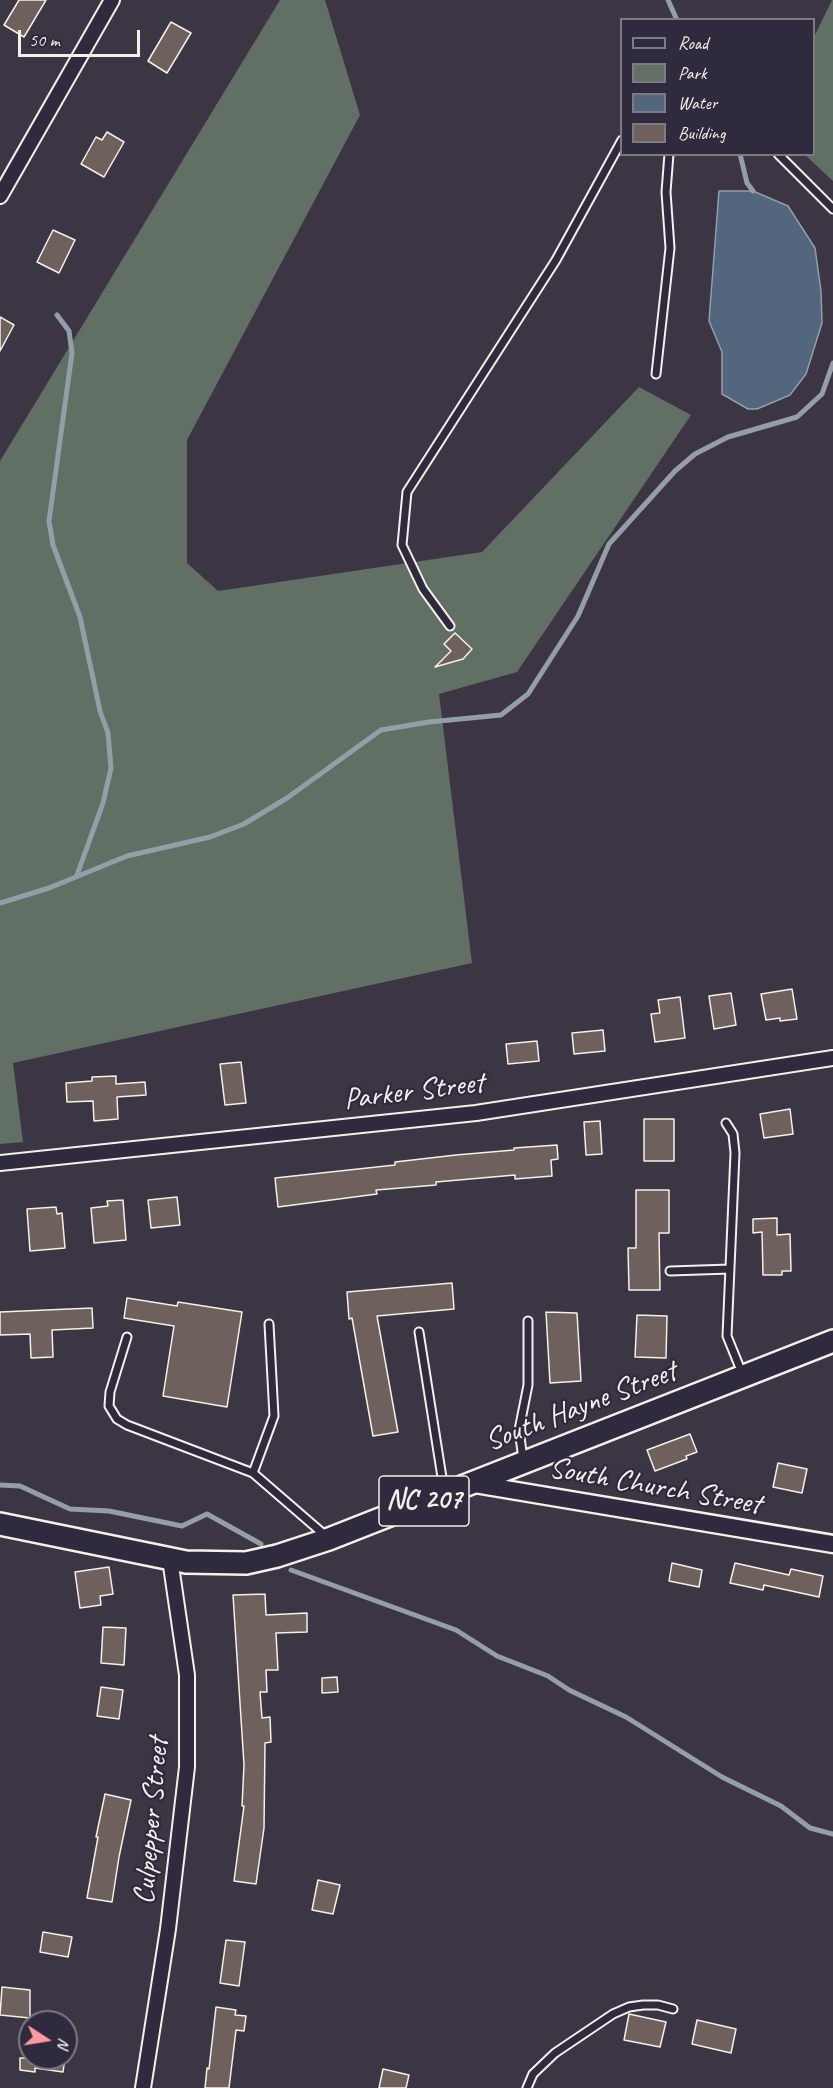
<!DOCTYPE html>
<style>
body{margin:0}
#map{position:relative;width:833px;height:2088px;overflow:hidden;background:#3c3543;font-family:Caveat,sans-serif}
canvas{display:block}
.legend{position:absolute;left:620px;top:18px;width:195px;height:138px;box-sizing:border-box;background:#2f2a3d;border:2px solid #7e7a81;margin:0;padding:8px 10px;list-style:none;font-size:18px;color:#f4f1e8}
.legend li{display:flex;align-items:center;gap:12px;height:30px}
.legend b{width:30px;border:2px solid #7e7a81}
.north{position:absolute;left:18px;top:2010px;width:60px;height:60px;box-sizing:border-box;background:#2f2a3d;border:2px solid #7e7a81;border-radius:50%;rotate:102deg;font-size:16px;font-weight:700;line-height:24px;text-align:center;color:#f4f1e8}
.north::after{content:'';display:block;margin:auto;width:21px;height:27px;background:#ff9aa2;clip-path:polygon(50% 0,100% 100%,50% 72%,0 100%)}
.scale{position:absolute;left:18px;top:30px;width:122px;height:27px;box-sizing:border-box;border:3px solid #f4f1e8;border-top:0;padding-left:8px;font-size:18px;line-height:21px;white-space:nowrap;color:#f4f1e8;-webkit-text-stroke:4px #2f2a3d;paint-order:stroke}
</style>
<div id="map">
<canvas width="833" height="2088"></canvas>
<ul class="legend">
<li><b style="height:8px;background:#2f2a3d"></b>Road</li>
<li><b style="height:16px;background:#616f64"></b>Park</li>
<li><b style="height:16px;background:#52667d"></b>Water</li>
<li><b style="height:16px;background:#6e605c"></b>Building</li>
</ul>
<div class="north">N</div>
<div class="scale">50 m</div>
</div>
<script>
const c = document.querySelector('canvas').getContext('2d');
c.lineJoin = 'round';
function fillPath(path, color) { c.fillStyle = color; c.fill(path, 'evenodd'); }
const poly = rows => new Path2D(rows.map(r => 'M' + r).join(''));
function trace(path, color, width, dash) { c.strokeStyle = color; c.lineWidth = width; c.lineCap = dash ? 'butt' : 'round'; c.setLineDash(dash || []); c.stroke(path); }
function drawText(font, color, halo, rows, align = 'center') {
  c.font = font + ' Caveat,sans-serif'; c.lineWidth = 4.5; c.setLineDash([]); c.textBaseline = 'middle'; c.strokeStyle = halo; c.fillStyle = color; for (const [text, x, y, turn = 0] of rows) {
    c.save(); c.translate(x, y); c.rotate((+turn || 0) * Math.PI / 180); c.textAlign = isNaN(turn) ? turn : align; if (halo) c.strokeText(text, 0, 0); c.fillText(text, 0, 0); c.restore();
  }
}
const green = poly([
 [280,0,325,0,360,115,187,440,187,563,218,591,482,552,639,387,691,415,517,672,439,694,472,963,13,1063,23,1142,0,1144,0,461],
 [832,0,833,0,833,181,805,155,814,154,814,37]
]);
const water = poly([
 [719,191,753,191,788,206,815,248,821,291,822,323,806,374,790,395,757,409,748,409,722,394,722,352,709,321,719,191]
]);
const stream = poly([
 [668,0,677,20],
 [740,154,747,183,753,191],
 [57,315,69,331,72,353,49,521,53,545,80,617,100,711,108,733,111,768,103,803,77,875],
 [0,903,49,888,127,856,210,837,244,824,287,798,381,730,429,722,501,715,528,694,578,616,609,544,675,471,695,454,728,437,797,417,822,394,833,363],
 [0,1485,20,1486,70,1509,109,1511,182,1526,207,1514,261,1544],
 [291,1570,456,1630,497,1656,548,1676,569,1690,626,1717,722,1777,781,1806,810,1828,833,1834]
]);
const building = poly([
 [19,0,46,0,24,37,4,25,19,0],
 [171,22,191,33,167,73,148,61,171,22],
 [107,132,124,142,104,177,81,164,96,137,102,140,107,132],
 [53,230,75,240,59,273,37,262,53,230],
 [0,317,14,325,0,351,0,317],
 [455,633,472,649,463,659,435,667,451,651,444,644,455,633],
 [792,989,797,1019,780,1021,780,1018,766,1020,761,994,792,989],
 [731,993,736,1025,714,1029,709,996,731,993],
 [680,997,685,1038,655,1042,651,1014,660,1013,658,1000,680,997],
 [603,1030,605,1051,574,1054,572,1033,603,1030],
 [537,1041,539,1061,508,1064,506,1044,537,1041],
 [241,1062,246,1103,225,1105,220,1064,241,1062],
 [116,1076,116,1084,145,1082,146,1095,117,1097,118,1119,94,1121,93,1101,67,1102,66,1083,92,1081,92,1077,116,1076],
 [790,1109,793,1134,764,1138,760,1114,790,1109],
 [644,1119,674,1119,674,1161,644,1161,644,1119],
 [600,1121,602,1154,586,1155,584,1122,600,1121],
 [557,1145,558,1159,551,1160,552,1176,515,1179,515,1175,436,1182,436,1185,376,1190,377,1194,278,1207,275,1178,395,1165,395,1162,456,1155,514,1150,514,1148,557,1145],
 [636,1190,669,1190,669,1233,659,1233,660,1290,629,1290,628,1248,636,1248,636,1190],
 [177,1197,180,1225,151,1228,148,1200,177,1197],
 [123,1200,126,1240,94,1243,91,1208,108,1206,107,1201,123,1200],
 [56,1207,57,1214,62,1213,65,1248,30,1251,27,1209,56,1207],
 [777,1218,777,1235,790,1234,791,1271,782,1271,782,1275,763,1275,762,1232,753,1233,753,1219,777,1218],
 [452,1283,454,1309,377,1316,398,1432,373,1436,352,1318,349,1319,347,1292,452,1283],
 [127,1298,177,1306,178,1302,242,1312,227,1407,163,1396,174,1326,124,1318,127,1298],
 [92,1308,93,1328,52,1330,53,1357,31,1358,30,1334,0,1335,0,1312,92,1308],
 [546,1312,577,1313,581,1381,550,1383,546,1312],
 [637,1315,667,1316,666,1358,635,1357,637,1315],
 [690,1434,697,1452,686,1456,687,1459,655,1471,647,1450,690,1434],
 [778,1463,807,1469,802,1493,773,1487,778,1463],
 [672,1563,702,1570,699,1587,669,1581,672,1563],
 [735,1563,789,1575,791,1569,823,1576,819,1597,764,1585,763,1590,730,1583,735,1563],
 [109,1567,113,1594,100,1596,101,1605,80,1608,75,1572,109,1567],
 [265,1594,266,1615,307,1613,307,1632,276,1633,278,1670,266,1670,267,1692,260,1692,262,1718,270,1717,271,1742,265,1743,264,1828,256,1884,234,1881,244,1806,242,1806,244,1765,233,1595,265,1594],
 [103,1627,126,1628,124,1665,101,1663,103,1627],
 [337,1677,338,1692,322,1693,322,1678,337,1677],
 [101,1687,123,1690,119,1719,97,1716,101,1687],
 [105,1794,131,1800,119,1857,112,1902,87,1898,98,1837,96,1837,105,1794],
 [318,1880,340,1885,333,1914,312,1910,318,1880],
 [43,1932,72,1937,68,1957,40,1952,43,1932],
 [226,1940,245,1942,239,1986,220,1983,226,1940],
 [2,1987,30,1990,30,2018,0,2015,2,1987],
 [216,2007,236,2010,235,2015,246,2016,244,2031,236,2030,229,2088,205,2088,207,2068,209,2069,216,2007],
 [629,2014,666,2022,660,2047,624,2040,629,2014],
 [697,2020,736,2029,731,2053,692,2044,697,2020],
 [20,2058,65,2058,63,2072,35,2068,35,2072,20,2070,20,2058],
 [383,2069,409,2075,406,2088,379,2088,383,2069]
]);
const service = poly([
 [778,154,833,209],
 [656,374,670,248,666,192,669,154],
 [450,626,423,589,402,545,407,492,556,260,622,140],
 [726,1123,733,1134,735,1153,727,1336,742,1373],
 [670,1271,730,1269],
 [269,1324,274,1416,253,1473,327,1537],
 [419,1332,444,1490],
 [127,1337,110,1392,109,1406,117,1419,127,1425,253,1473],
 [523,1459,519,1430,528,1385,528,1321],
 [527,2088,533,2074,555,2053,613,2014,629,2007,643,2005,658,2005,673,2009]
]);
const minor = poly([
 [0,196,112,0],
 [0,1163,476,1113,833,1058],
 [143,2088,168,1929,187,1767,187,1675,170,1559]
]);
const tertiary = poly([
 [469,1483,833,1544]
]);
const primary = poly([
 [0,1524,186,1562,246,1563,277,1556,329,1539,833,1341]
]);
const shields = [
 [424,1501,90]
];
const shieldNames = [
 ["NC 207",424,1501]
];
const streetNames = [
 ["Parker Street",414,1092,-7],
 ["South Hayne Street",581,1407,-21],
 ["South Church Street",655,1487,10],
 ["Culpepper Street",152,1821,-85]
];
fillPath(green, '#616f64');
fillPath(water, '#52667d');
trace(water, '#939ea8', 1.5);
trace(stream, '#939ea8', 5);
fillPath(building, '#6e605c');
trace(building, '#f4f1e8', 1.5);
trace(service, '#f4f1e8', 11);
trace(minor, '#f4f1e8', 18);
trace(tertiary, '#f4f1e8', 21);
trace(primary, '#f4f1e8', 26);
trace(service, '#2f2a3d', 7);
trace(minor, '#2f2a3d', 14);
trace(tertiary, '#2f2a3d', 16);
trace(primary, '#2f2a3d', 21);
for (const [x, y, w] of shields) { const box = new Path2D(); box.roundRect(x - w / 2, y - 25, w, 50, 4.5); c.fillStyle = '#2f2a3d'; c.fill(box); trace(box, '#f4f1e8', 1.5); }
drawText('bold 28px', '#f4f1e8', null, shieldNames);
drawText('30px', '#f4f1e8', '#2f2a3d', streetNames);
</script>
